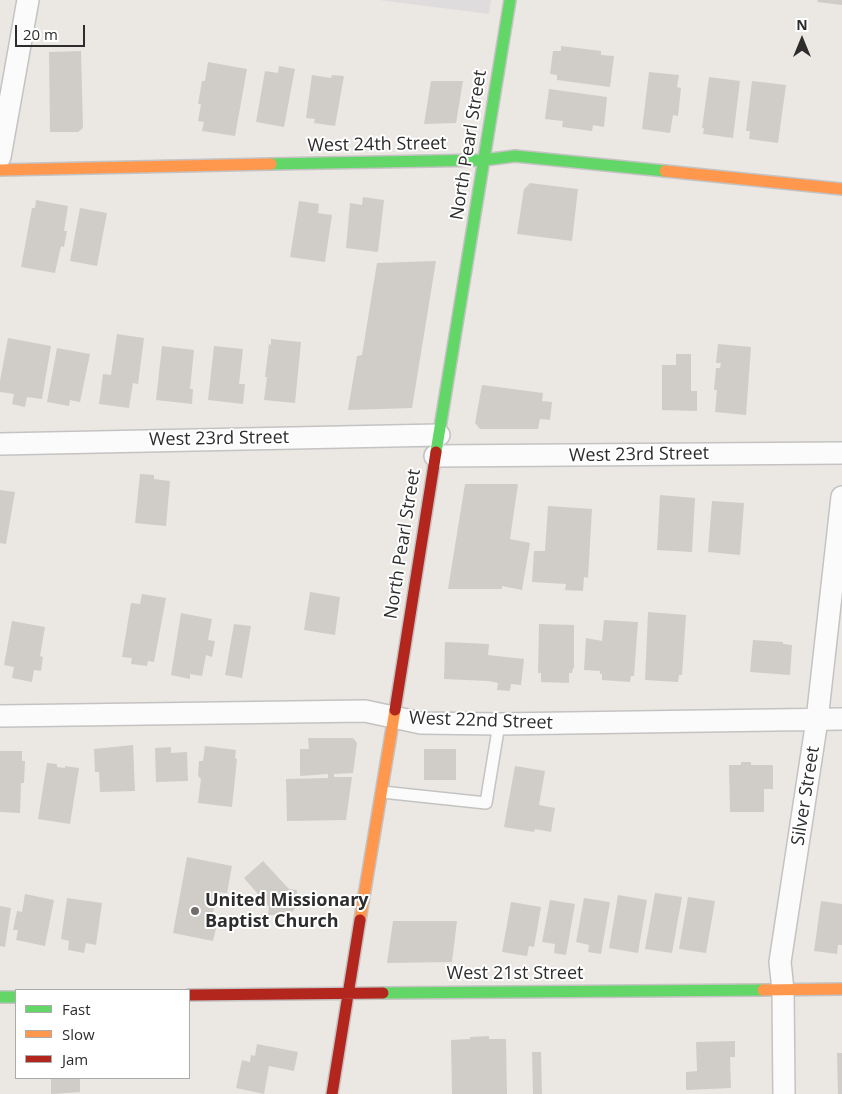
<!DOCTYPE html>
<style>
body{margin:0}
#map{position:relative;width:842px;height:1094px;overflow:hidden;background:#ebe7e2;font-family:"Open Sans",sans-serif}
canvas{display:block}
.legend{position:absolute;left:15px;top:989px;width:175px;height:90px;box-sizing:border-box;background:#fff;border:1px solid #ababab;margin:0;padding:6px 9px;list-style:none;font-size:15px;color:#2d2d2d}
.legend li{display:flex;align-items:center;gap:10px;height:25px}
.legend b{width:25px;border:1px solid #ababab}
.north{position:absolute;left:777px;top:15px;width:50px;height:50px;-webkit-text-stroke:4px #fff;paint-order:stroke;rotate:0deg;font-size:14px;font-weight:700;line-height:20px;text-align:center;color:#2d2d2d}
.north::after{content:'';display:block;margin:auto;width:18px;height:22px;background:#2d2d2d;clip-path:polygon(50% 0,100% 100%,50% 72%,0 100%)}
.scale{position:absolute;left:15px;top:25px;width:70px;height:22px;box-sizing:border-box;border:2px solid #2d2d2d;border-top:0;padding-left:6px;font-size:15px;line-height:18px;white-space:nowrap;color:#2d2d2d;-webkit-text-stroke:4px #fff;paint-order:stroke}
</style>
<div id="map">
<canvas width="842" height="1094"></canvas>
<ul class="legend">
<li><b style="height:6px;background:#63d668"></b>Fast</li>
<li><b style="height:6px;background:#ff974d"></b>Slow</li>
<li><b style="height:6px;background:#b3261e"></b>Jam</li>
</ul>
<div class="north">N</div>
<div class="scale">20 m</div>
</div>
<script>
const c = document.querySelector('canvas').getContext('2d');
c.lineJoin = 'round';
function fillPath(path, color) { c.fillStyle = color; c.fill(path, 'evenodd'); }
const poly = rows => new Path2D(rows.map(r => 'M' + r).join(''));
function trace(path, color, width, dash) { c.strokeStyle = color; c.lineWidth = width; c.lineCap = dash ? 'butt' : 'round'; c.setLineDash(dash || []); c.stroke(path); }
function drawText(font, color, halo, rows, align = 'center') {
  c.font = font + ' "Open Sans",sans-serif'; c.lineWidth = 4; c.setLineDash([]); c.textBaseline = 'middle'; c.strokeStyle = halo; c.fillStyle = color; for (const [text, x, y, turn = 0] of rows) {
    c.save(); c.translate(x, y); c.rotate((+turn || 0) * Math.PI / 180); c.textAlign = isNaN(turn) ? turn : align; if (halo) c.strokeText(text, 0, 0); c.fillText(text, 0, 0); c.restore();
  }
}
const industrial = poly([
 [379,0,491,0,489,14]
]);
const building = poly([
 [818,0,842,0,842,5,817,2],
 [561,46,601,51,601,55,614,56,610,87,557,80,557,75,550,74,553,51,561,51],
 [81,51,83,128,78,132,50,132,49,52],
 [208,62,247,69,235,136,202,131,204,122,198,121,201,104,198,104,202,81,205,81],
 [279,66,295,69,284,127,256,122,265,71,278,73],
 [649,72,679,75,677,87,681,88,678,116,673,115,670,133,642,129],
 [312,75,331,78,332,75,344,76,335,126,314,123,315,119,306,118],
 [709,77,740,81,733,138,703,134,704,128,702,128],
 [431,81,463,81,456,123,424,124],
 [752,81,786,85,778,143,749,139,750,131,746,131],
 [549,89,607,97,604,127,593,125,592,131,562,127,563,121,545,119],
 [530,183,578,189,572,241,517,234,524,189],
 [363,197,384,200,378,252,346,248,350,203,362,205],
 [36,200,68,206,64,231,67,231,64,247,61,246,55,273,21,267,32,208,35,208],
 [299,201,319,204,318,213,332,215,325,262,290,257],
 [80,208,107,213,97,266,70,261],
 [436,261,412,408,348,410,357,356,362,355,377,263],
 [117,334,144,338,138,384,133,383,129,408,99,404,103,374,111,375],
 [8,338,51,346,42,399,27,397,25,407,12,404,14,394,0,392,0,381],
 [271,339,301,342,295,403,264,400,267,377,265,377,269,344,271,345],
 [718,344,751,347,746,415,715,412,717,390,714,390,716,368,720,368,721,363,716,363],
 [162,346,194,350,190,389,193,389,192,404,156,400],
 [214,346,243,349,239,384,245,384,243,404,208,400],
 [57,348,90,354,80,402,70,400,69,406,47,402],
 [676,354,691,354,691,391,697,391,697,411,662,410,662,365,676,365],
 [482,385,543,393,542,401,552,402,550,420,540,419,538,429,480,429,475,423],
 [140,474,154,475,154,479,170,481,166,526,135,523],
 [465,484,518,484,510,539,530,543,522,590,502,586,502,589,448,589],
 [0,490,15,492,6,544,0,543],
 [660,495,695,498,692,552,657,550],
 [712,501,744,503,740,555,708,552],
 [548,506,592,509,588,578,584,577,583,591,565,590,566,584,532,582,534,551,545,551],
 [310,592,340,597,335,635,304,630],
 [142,594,166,598,154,662,148,661,147,666,131,664,132,658,122,657,131,603,140,604],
 [648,612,686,615,682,675,679,675,678,682,645,680],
 [181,613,212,619,208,640,215,641,212,657,206,655,202,676,190,674,190,679,171,675],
 [604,620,638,622,634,676,631,676,630,682,602,680,602,674,600,674,600,671,584,670,586,638,602,641],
 [12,621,45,627,40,656,43,657,41,671,34,670,32,682,12,678,14,667,4,665],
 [234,624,251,626,242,678,225,675],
 [539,624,574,625,574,668,573,668,572,673,569,673,569,683,541,682,541,673,538,673],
 [753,640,783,642,783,644,792,645,790,675,750,672],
 [445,642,489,644,488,655,524,659,521,685,511,684,510,691,497,690,498,683,488,681,444,679],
 [308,738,353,738,357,743,353,773,334,774,334,777,352,777,346,820,287,821,286,779,328,778,328,774,300,776,300,749,309,749],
 [133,745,135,791,100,792,99,772,95,772,94,749],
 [205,746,236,750,235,758,237,759,232,807,198,803,201,779,198,776,199,761,203,761],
 [171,747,171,753,187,752,188,781,156,782,155,748],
 [424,749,456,749,456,780,424,780],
 [0,751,22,751,22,761,25,761,24,783,21,783,20,813,0,812],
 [741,762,751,762,751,765,773,765,773,789,764,789,764,812,730,812,729,765,741,765],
 [47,763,57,764,57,767,65,768,65,766,79,768,70,824,38,819],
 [515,766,545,771,539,805,555,808,551,832,535,829,534,832,504,827],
 [187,857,232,866,227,893,217,892,210,928,216,928,213,941,173,933],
 [263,861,289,889,297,890,296,905,294,910,288,915,268,915,269,907,244,878],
 [655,893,682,897,672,953,645,949],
 [25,894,54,900,45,946,16,940,18,930,13,930,17,911,22,912],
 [618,895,647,900,638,953,609,948],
 [688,897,715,901,706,953,679,949],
 [67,898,102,903,96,945,86,943,84,953,68,950,69,941,61,939],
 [584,898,610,902,601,954,588,952,589,945,576,942],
 [550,900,575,904,566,955,554,953,555,944,542,942],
 [821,901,842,904,842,945,838,945,837,954,814,951],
 [511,902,541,907,534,947,529,946,527,956,502,952],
 [0,906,11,908,5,947,0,946],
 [393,921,457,921,452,962,387,963],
 [489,1036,489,1039,506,1039,507,1094,452,1094,451,1040,470,1039,470,1037],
 [735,1041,735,1057,730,1057,731,1088,686,1090,686,1072,697,1071,696,1042],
 [257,1044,298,1052,294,1071,269,1066,264,1094,236,1088,242,1060,250,1062,251,1055,255,1056],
 [532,1052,541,1052,542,1094,533,1094],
 [837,1053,842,1053,842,1094,838,1094],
 [51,1078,80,1078,80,1092,51,1094]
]);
const lane = poly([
 [382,792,486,803,499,724]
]);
const street = poly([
 [0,157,28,0],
 [0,444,439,435],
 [435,456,842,453],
 [0,716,365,711,421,723,499,724,842,719],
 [784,1094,783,990,780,962,817,720,842,497]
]);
const fast = poly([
 [271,164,484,160,515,156,665,171],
 [436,452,510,0],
 [383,993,763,990],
 [0,997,16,997]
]);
const slow = poly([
 [0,170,271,164],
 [665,171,842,189],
 [360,920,395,710],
 [763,990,842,989]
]);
const jam = poly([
 [395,710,436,452],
 [189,995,383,993],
 [332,1094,360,920]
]);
const markers = [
 [195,911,5,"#706e6c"]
];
const streetNames = [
 ["West 24th Street",377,145,-1],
 ["North Pearl Street",469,145,-81],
 ["West 23rd Street",219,439,-1],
 ["West 23rd Street",639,455,-1],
 ["North Pearl Street",403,544,-81],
 ["West 22nd Street",481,721,2],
 ["Silver Street",806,796,-81],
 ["West 21st Street",515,974]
];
const poiNames = [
 ["United Missionary",205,901],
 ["Baptist Church",205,922]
];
fillPath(industrial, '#dfdcde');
fillPath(building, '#d0cdc9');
trace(lane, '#c4c3c3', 14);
trace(street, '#c4c3c3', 24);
trace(fast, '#c4c3c3', 14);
trace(slow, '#c4c3c3', 14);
trace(jam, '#c4c3c3', 14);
trace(lane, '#fcfbfb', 11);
trace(street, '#fcfbfb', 21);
trace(fast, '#63d668', 11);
trace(slow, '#ff974d', 11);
trace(jam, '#b3261e', 11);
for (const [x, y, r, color] of markers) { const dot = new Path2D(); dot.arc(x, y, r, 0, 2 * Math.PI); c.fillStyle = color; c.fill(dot); trace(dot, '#fff', 2); }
drawText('18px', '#2d2d2d', '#fff', streetNames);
drawText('bold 18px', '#2d2d2d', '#fff', poiNames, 'left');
</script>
